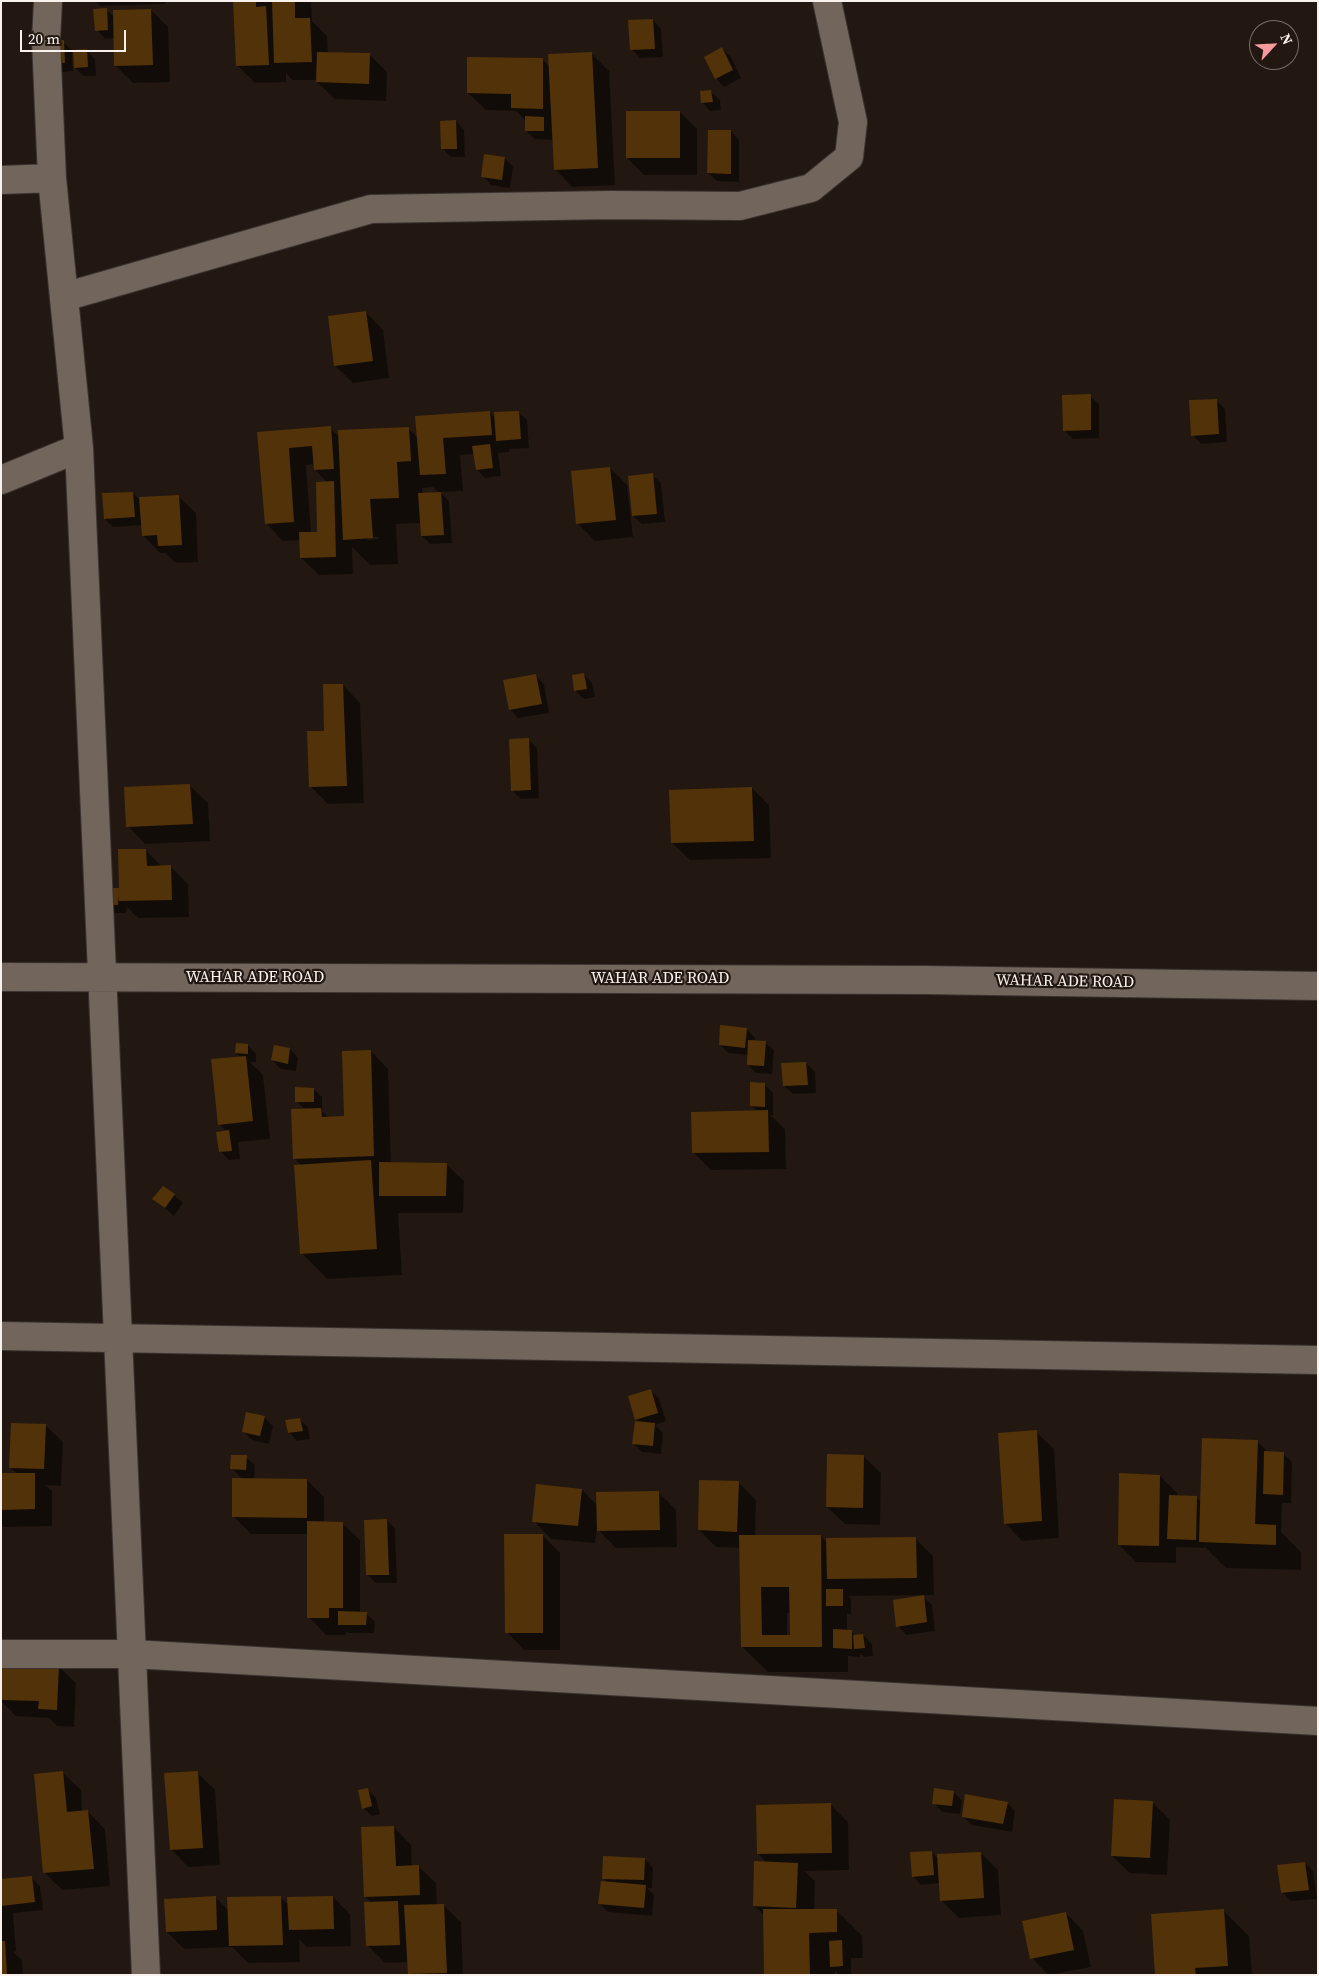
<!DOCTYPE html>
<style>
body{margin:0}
#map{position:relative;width:1319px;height:1976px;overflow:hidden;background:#231811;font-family:"Source Serif 4",serif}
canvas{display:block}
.frame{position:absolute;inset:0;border:2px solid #f8f1ec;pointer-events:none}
.north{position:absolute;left:1249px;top:20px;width:50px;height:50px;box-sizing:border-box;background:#231811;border:1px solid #786f69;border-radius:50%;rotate:65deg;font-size:14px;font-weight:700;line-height:20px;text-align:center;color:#f8f1ec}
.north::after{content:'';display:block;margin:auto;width:18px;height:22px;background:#f59b9c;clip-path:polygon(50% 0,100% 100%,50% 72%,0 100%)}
.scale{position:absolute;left:20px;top:30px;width:106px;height:22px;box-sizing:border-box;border:2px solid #f8f1ec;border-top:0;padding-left:6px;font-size:15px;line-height:18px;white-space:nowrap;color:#f8f1ec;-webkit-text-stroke:4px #231811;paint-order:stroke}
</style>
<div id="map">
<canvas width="1319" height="1976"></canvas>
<div class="frame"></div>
<div class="north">N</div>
<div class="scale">20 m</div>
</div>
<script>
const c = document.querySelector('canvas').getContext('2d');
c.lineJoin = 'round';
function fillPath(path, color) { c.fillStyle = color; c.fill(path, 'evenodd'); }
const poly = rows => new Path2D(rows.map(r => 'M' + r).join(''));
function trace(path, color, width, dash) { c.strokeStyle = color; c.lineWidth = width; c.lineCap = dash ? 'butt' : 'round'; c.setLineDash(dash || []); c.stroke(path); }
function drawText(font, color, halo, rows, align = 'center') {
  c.font = font + ' "Source Serif 4",serif'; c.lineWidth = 4.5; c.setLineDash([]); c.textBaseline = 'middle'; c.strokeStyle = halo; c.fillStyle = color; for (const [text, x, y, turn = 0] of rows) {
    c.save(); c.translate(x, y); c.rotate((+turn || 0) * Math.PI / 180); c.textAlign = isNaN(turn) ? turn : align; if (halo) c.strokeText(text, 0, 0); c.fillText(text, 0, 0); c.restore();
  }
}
const shadow = poly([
 [95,1,165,1,165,4,100,6],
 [234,1,311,1,312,21,327,36,328,54,369,54,387,72,386,101,335,99,317,82,317,80,292,80,286,73,286,82,255,83,238,66],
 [106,9,115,18,151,10,168,27,170,82,133,83,115,65,115,38,105,39,97,30],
 [653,20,661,29,663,57,640,58,631,49],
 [63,42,72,50,73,71,62,72,53,63],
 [722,49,731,57,741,78,724,87,716,78],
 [86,50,95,59,96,76,84,76,75,68],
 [592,54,609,71,615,185,572,187,555,169,553,140,535,139,526,131,526,121,516,111,486,110,468,93,543,60,550,67],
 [711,92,720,100,721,110,710,111,702,102],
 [680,112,697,129,697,175,644,175,627,158],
 [456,121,464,130,465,157,451,157,442,148],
 [731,131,739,140,739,182,717,181,708,173],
 [505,158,513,167,510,188,491,185,483,176],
 [366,312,383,330,389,378,353,383,335,366],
 [1090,396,1099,404,1099,438,1073,439,1064,430],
 [1216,400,1225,409,1227,442,1201,444,1193,435],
 [490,412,495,418,518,412,527,420,529,448,509,449,509,452,498,453,501,476,485,478,477,470,475,454,460,455,463,491,440,492,449,501,452,543,430,544,422,536,421,523,396,524,398,564,370,565,352,547,353,574,319,575,301,558,301,540,283,541,266,523,258,433,330,428,339,437,408,428,418,438],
 [314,464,315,470,328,483,319,533,311,533,306,465],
 [433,487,439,493,423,494,422,488],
 [367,537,379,537,379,539,367,540],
 [610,468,627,485,633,537,595,541,577,523],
 [652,475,661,483,665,522,642,524,633,516],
 [133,493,141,501,178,496,196,513,198,562,176,563,165,553,160,553,143,535,142,525,113,527,105,519],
 [584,674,592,683,595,697,584,699,575,691],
 [536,676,544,684,549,713,518,718,510,709],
 [343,685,360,703,364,803,328,804,310,786,326,732],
 [528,739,537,748,539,798,521,799,512,790],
 [190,786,208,803,210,841,145,844,128,826],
 [752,788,769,805,771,858,690,860,672,843],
 [146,850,162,867,170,866,188,884,189,917,138,918,127,907,126,913,115,913,107,905,120,891],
 [747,1029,755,1038,755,1041,765,1042,774,1050,772,1074,756,1073,748,1065,749,1055,728,1053,720,1045],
 [248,1045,256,1054,256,1062,250,1062,263,1075,270,1139,238,1142,240,1159,229,1160,220,1151,227,1132,219,1124,241,1058,236,1053],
 [290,1049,298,1058,296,1071,281,1069,272,1060],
 [371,1051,388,1069,391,1163,446,1164,464,1181,463,1213,398,1213,402,1275,327,1279,302,1253,302,1166,294,1158,305,1109,296,1101,314,1089,322,1097,322,1111,329,1118,345,1117],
 [806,1063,815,1072,816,1093,793,1094,784,1086],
 [764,1084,773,1093,773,1115,770,1115,785,1129,786,1169,711,1170,694,1153,757,1111,752,1106],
 [174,1195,183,1203,174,1216,154,1199],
 [651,1390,659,1399,666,1421,655,1425,663,1433,661,1454,642,1452,633,1443,640,1423,636,1420],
 [264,1417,273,1426,269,1444,252,1440,243,1431],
 [299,1419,308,1427,310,1439,297,1441,289,1432],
 [45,1425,63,1442,61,1486,45,1485,52,1491,52,1526,4,1527,1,1525,1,1475,17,1474,10,1467],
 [1036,1432,1054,1449,1059,1538,1022,1541,1005,1523],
 [1257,1441,1269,1453,1283,1453,1292,1462,1291,1503,1282,1503,1281,1532,1301,1552,1301,1570,1226,1568,1204,1546,1204,1548,1176,1547,1176,1563,1136,1562,1119,1545,1160,1476,1177,1493,1177,1496,1197,1498,1201,1502],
 [863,1456,881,1473,880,1525,845,1524,827,1507],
 [246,1457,255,1465,254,1479,307,1480,324,1497,324,1523,342,1523,360,1540,360,1613,366,1613,375,1622,374,1633,348,1633,346,1631,346,1635,326,1635,309,1617,308,1534,251,1534,233,1516,242,1479,232,1468],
 [738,1482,756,1500,755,1536,821,1536,827,1543,915,1538,933,1556,934,1595,848,1596,851,1599,851,1614,847,1614,847,1631,851,1631,856,1636,863,1635,872,1644,873,1656,864,1657,860,1653,860,1657,848,1656,848,1672,768,1672,742,1647,741,1548,716,1547,699,1530],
 [787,1613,791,1613,791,1636,787,1636],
 [582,1490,598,1506,658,1492,676,1510,677,1547,616,1548,597,1529,595,1543,551,1539,534,1521],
 [386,1520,395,1528,397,1583,376,1583,368,1575],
 [542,1535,560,1553,560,1650,524,1650,507,1632],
 [923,1597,932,1605,935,1631,906,1635,898,1626],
 [1,1663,58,1666,76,1683,74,1727,57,1726,49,1718,16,1716,1,1701],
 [197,1772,215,1790,220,1865,188,1867,171,1849],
 [63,1773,81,1790,82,1812,88,1812,105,1829,110,1886,62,1890,45,1873,36,1775],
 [368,1790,376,1798,380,1814,372,1816,363,1808],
 [954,1792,962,1801,960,1814,942,1812,934,1803],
 [1152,1802,1170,1820,1167,1875,1130,1873,1112,1856],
 [1007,1803,1015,1811,1012,1832,972,1825,963,1817],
 [830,1804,848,1822,849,1870,804,1871,815,1881,814,1910,836,1910,862,1936,863,1958,851,1958,851,1974,839,1975,835,1970,835,1975,766,1975,765,1916,754,1906,767,1863,758,1854],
 [394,1827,411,1845,412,1866,418,1866,436,1883,437,1905,443,1905,461,1922,463,1975,410,1975,408,1962,385,1963,368,1946,372,1903,365,1897],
 [932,1852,938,1859,981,1853,998,1870,1001,1915,959,1918,941,1900,940,1883,921,1885,913,1876],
 [645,1859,653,1868,652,1888,647,1888,654,1895,652,1916,608,1912,600,1904,608,1883,603,1878],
 [1305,1863,1313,1871,1317,1899,1291,1901,1283,1893,1279,1867],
 [31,1877,40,1886,43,1910,13,1913,16,1951,13,1952,22,1960,23,1975,1,1975,1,1880],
 [215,1897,229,1911,280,1897,289,1905,333,1897,350,1914,351,1946,307,1947,299,1939,300,1962,248,1963,232,1947,184,1949,167,1932],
 [1223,1910,1249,1936,1252,1975,1156,1975],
 [1066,1913,1083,1931,1091,1967,1048,1975,1032,1958]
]);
const building = poly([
 [233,1,256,1,256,7,266,6,269,65,236,66],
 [272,1,295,1,295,18,310,18,312,62,274,63],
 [107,8,108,30,95,31,93,9],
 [151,9,153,65,114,66,113,10],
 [653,19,655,49,630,50,628,20],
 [64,40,65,63,52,63,51,41],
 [722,47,733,70,715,79,704,57],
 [87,49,88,67,74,68,73,50],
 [317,52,370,53,369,84,316,82],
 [592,52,598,168,554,170,548,54],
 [467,57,543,58,543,109,511,108,511,94,467,93],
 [711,90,713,102,701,103,700,91],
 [626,111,680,111,680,158,626,158],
 [525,116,544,117,544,131,525,131],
 [456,120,457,149,441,149,440,121],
 [708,130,731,130,731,174,707,173],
 [484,154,505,157,502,180,481,177],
 [366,311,373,361,334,366,328,316],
 [1091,394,1091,430,1063,431,1062,395],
 [1217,399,1219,434,1191,436,1189,400],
 [490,411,492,435,443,438,446,474,420,475,415,416],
 [519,411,521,439,496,441,494,412],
 [331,426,334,469,314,470,312,446,289,448,294,522,265,524,257,432],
 [409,427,411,461,397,462,399,498,370,499,373,538,343,540,338,430],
 [490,444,493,468,476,470,472,446],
 [610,467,616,520,576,524,571,471],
 [653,473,657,514,632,516,628,476],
 [334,481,336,557,300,558,299,532,317,532,316,482],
 [133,492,135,517,104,519,102,493],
 [441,492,444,535,421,536,418,493],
 [179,495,182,545,158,546,157,535,142,536,139,497],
 [584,673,587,689,574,691,572,675],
 [536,674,542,704,509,710,503,680],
 [323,684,343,684,347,786,309,787,307,731,324,731],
 [529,738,531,790,511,791,509,739],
 [190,784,193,824,126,827,124,787],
 [752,787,754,841,671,843,669,790],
 [118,849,146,849,147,866,171,865,172,900,119,901,119,895,118,905,105,905,106,888,119,888],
 [720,1025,747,1028,745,1048,719,1045],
 [748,1040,766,1041,764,1066,747,1065],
 [236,1043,248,1044,248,1054,235,1053],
 [274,1045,290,1048,288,1064,271,1060],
 [371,1050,374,1156,293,1159,291,1109,321,1108,322,1117,344,1116,342,1051],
 [246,1056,253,1121,218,1125,211,1059],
 [806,1062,808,1085,783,1086,781,1063],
 [750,1082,765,1083,765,1107,750,1106],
 [295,1087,314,1088,314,1102,295,1102],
 [768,1110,769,1152,692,1153,691,1112],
 [229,1130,232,1151,219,1152,216,1132],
 [371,1160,377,1249,300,1254,294,1165],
 [379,1162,447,1163,446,1196,379,1196],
 [163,1186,175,1194,165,1208,152,1199],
 [651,1389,658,1413,635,1420,628,1396],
 [246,1412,265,1416,260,1436,242,1432],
 [300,1418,303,1431,288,1433,285,1420],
 [635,1421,655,1423,653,1446,632,1444],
 [11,1423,46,1424,44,1469,9,1468],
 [1037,1430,1042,1521,1004,1524,998,1433],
 [1202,1438,1258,1440,1255,1524,1276,1525,1276,1545,1199,1542],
 [1264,1451,1284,1452,1283,1495,1263,1494],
 [827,1454,864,1455,863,1508,826,1507],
 [231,1455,247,1455,246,1470,230,1469],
 [1,1473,35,1473,35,1509,1,1510],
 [1119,1473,1160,1475,1159,1546,1118,1545],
 [232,1478,307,1479,307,1518,232,1517],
 [699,1480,739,1481,737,1532,698,1530],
 [536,1484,582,1489,578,1526,532,1522],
 [659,1491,660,1530,597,1531,596,1492],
 [1169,1495,1197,1496,1196,1540,1167,1539],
 [387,1519,389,1575,366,1575,364,1520],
 [307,1521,343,1522,343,1608,329,1608,329,1618,307,1618],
 [504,1534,543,1534,543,1633,505,1633],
 [739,1535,821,1535,822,1647,741,1647],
 [761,1587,789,1587,790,1635,762,1635],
 [916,1537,917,1578,827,1579,826,1538],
 [826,1589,843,1589,843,1606,826,1606],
 [924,1595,927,1622,896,1627,893,1600],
 [338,1611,367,1612,366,1625,338,1625],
 [833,1629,852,1630,852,1649,833,1648],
 [863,1634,865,1648,854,1649,853,1635],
 [1,1662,59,1664,57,1710,38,1709,39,1701,1,1700],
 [63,1771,67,1812,88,1810,94,1869,43,1873,34,1774],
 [198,1771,203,1848,170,1850,164,1773],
 [368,1788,372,1806,362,1809,358,1790],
 [934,1788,954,1791,952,1806,932,1804],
 [965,1794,1008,1802,1003,1824,962,1817],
 [1114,1799,1153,1801,1150,1858,1111,1856],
 [831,1803,832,1853,757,1854,756,1805],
 [394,1826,396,1866,419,1865,420,1895,364,1897,361,1827],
 [932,1851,934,1875,912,1877,910,1852],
 [981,1852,984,1898,940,1901,937,1854],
 [603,1856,645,1858,644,1880,602,1879],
 [754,1861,798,1863,796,1908,753,1906],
 [1305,1862,1309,1890,1281,1893,1277,1865],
 [32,1876,35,1902,1,1906,1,1879],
 [601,1881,646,1885,644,1908,598,1904],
 [216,1896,217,1930,166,1932,164,1899],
 [281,1896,283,1945,229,1946,227,1897],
 [333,1896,334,1929,289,1930,287,1897],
 [398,1901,400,1945,366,1946,364,1902],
 [444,1904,447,1973,408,1974,404,1905],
 [763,1909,837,1909,837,1932,809,1933,810,1975,764,1975],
 [1224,1909,1228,1966,1195,1968,1196,1975,1155,1975,1151,1914],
 [1066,1912,1074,1950,1030,1959,1022,1921],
 [842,1940,843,1966,830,1967,829,1941],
 [1,1941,5,1941,7,1975,1,1975]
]);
const minor = poly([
 [48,1,46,40,52,178,79,448,146,1975],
 [1,180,52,178],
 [64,297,371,209,611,205,740,206,811,188,849,157,853,122,827,1],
 [1,480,79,448],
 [1,977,924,980,1318,986],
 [1,1336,1318,1360],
 [1,1654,132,1654,1318,1721]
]);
const streetNames = [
 ["WAHAR ADE ROAD",255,978],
 ["WAHAR ADE ROAD",660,979],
 ["WAHAR ADE ROAD",1065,982,1]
];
fillPath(shadow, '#0007');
fillPath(building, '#523208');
trace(minor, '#3b3330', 30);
trace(minor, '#72655c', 28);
drawText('16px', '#f8f1ec', '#231811', streetNames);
</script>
